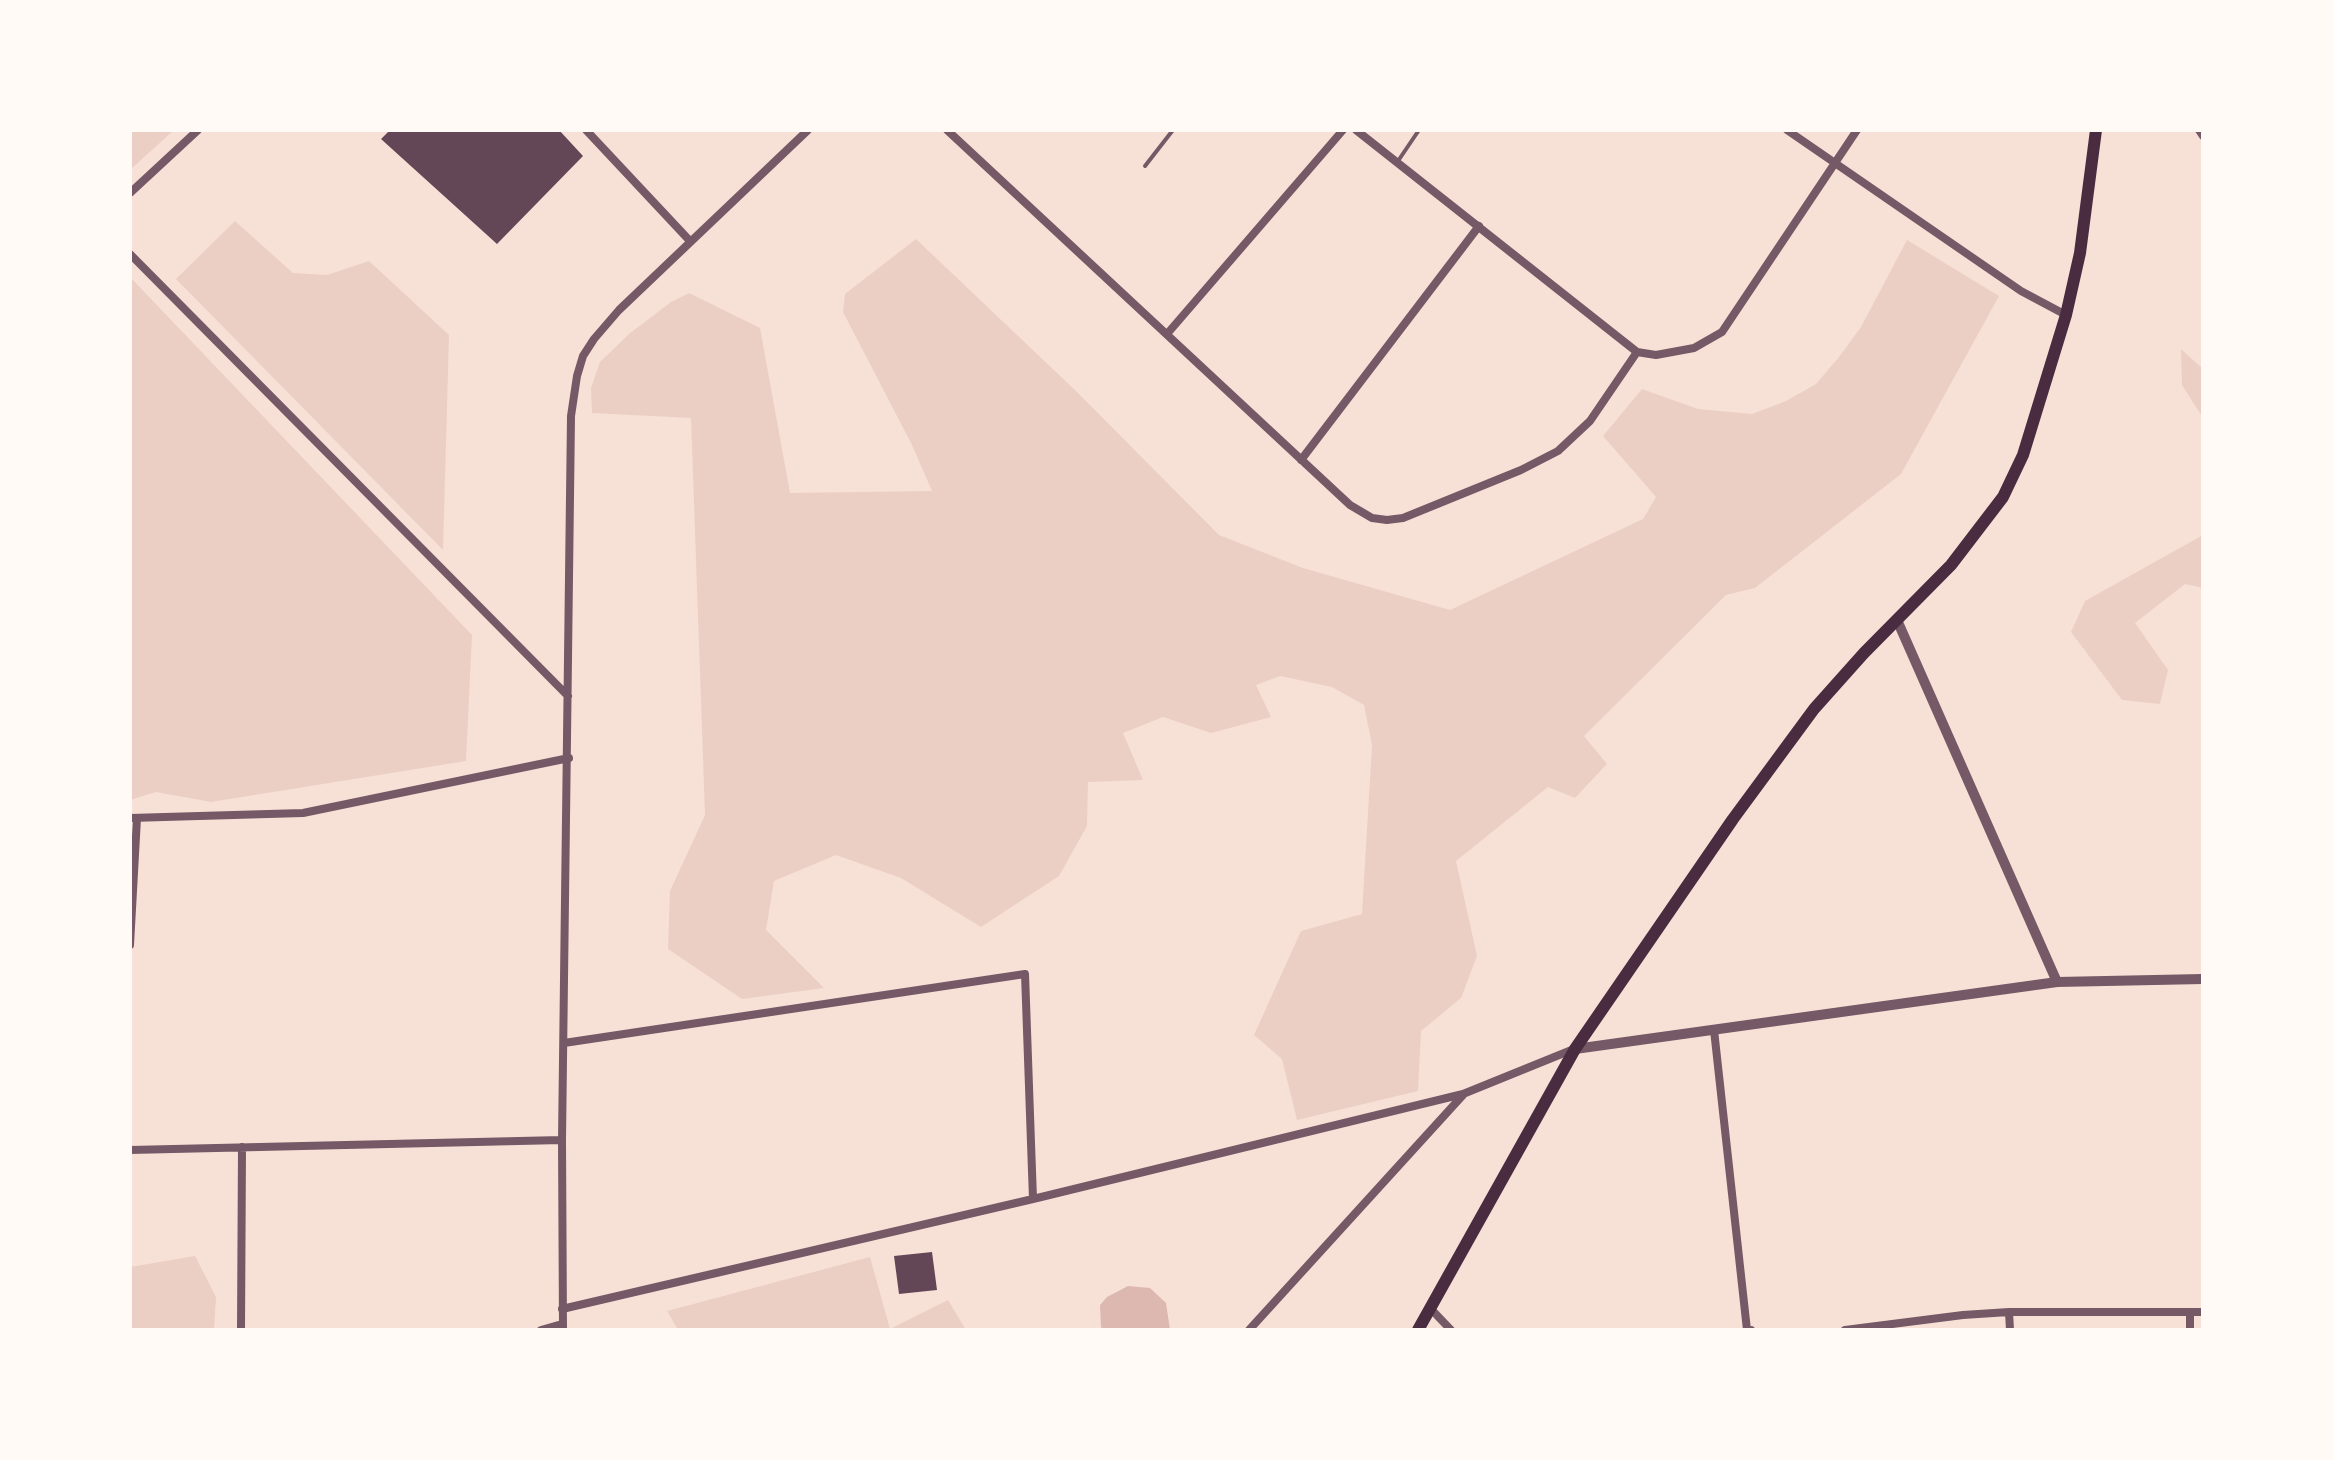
<!DOCTYPE html>
<style>
body{margin:0}
#map{position:relative;width:2333px;height:1460px;overflow:hidden;background:#f7e1d7;font-family:"Golos Text",sans-serif}
canvas{display:block}
.frame{position:absolute;inset:0;border:132px solid #fffaf5;pointer-events:none}
</style>
<div id="map">
<canvas width="2333" height="1460"></canvas>
<div class="frame"></div>
</div>
<script>
const c = document.querySelector('canvas').getContext('2d');
c.lineJoin = 'round';
function fillPath(path, color) { c.fillStyle = color; c.fill(path, 'evenodd'); }
const poly = rows => new Path2D(rows.map(r => 'M' + r).join(''));
function trace(path, color, width, dash) { c.strokeStyle = color; c.lineWidth = width; c.lineCap = dash ? 'butt' : 'round'; c.setLineDash(dash || []); c.stroke(path); }
const green = poly([
 [130,130,174,130,130,170],
 [235,221,293,273,327,275,369,261,449,335,443,550,176,279],
 [916,239,1077,392,1219,535,1303,568,1450,610,1643,519,1656,497,1603,436,1642,389,1698,409,1752,414,1786,401,1816,384,1839,357,1861,327,1907,240,1999,296,1901,474,1755,588,1726,595,1584,736,1607,764,1575,798,1548,787,1456,861,1477,956,1461,998,1421,1031,1418,1091,1297,1120,1282,1059,1254,1035,1301,931,1362,914,1372,745,1364,705,1332,687,1280,676,1256,685,1271,717,1211,733,1163,717,1123,733,1143,780,1088,782,1087,826,1059,876,981,927,901,878,836,855,774,881,766,930,824,988,742,999,668,949,670,891,705,815,691,418,592,413,591,388,600,362,629,334,671,302,689,293,760,328,790,493,932,491,912,445,843,312,845,294],
 [130,277,472,635,466,761,211,802,156,792,130,800],
 [2181,349,2203,369,2203,418,2182,385],
 [2203,535,2203,588,2185,584,2135,623,2168,670,2160,704,2122,700,2071,632,2085,601],
 [195,1256,216,1297,214,1330,130,1330,130,1267],
 [870,1257,890,1329,948,1300,966,1330,678,1330,667,1311]
]);
const water = poly([
 [1128,1286,1150,1288,1166,1303,1170,1330,1104,1330,1101,1327,1100,1305,1107,1297]
]);
const building = poly([
 [390,130,559,130,583,156,497,244,381,139],
 [932,1252,937,1290,899,1294,894,1256]
]);
const service = poly([
 [1398,161,1419,130],
 [1145,166,1173,130]
]);
const minor = poly([
 [586,130,690,241],
 [947,130,1350,505,1372,518,1387,520,1403,518,1521,470,1558,451,1590,421,1637,352],
 [1356,130,1637,352,1656,355,1694,348,1722,332,1857,130],
 [1787,130,2021,291,2066,315],
 [2199,130,2203,136],
 [130,193,198,130],
 [130,254,568,696],
 [1167,334,1343,130],
 [1301,460,1479,226],
 [130,818,303,813,569,758],
 [130,945,137,818],
 [1714,1030,1747,1330,1751,1330],
 [564,1043,1025,974,1033,1199],
 [130,1150,562,1140],
 [1430,1308,1451,1330],
 [562,1309,1033,1199,1463,1094,1574,1049],
 [2009,1312,2010,1330],
 [241,1330,242,1147],
 [541,1330,562,1324],
 [563,1330,562,1140,571,416,577,376,583,356,594,339,619,310,808,130],
 [1249,1330,1463,1095],
 [1845,1330,1963,1315,2009,1312,2203,1312],
 [2190,1330,2190,1313]
]);
const tertiary = poly([
 [1897,620,2057,982],
 [1575,1049,2057,982,2203,979]
]);
const secondary = poly([
 [1418,1330,1575,1049,1733,819,1814,709,1864,653,1951,565,2003,497,2023,455,2066,315,2080,253,2096,130]
]);
fillPath(green, '#ebcfc5');
fillPath(water, '#dcb8b0');
fillPath(building, '#644757');
trace(service, '#755966', 4);
trace(minor, '#755966', 8);
trace(tertiary, '#755966', 10);
trace(secondary, '#4a2c40', 12);
</script>
